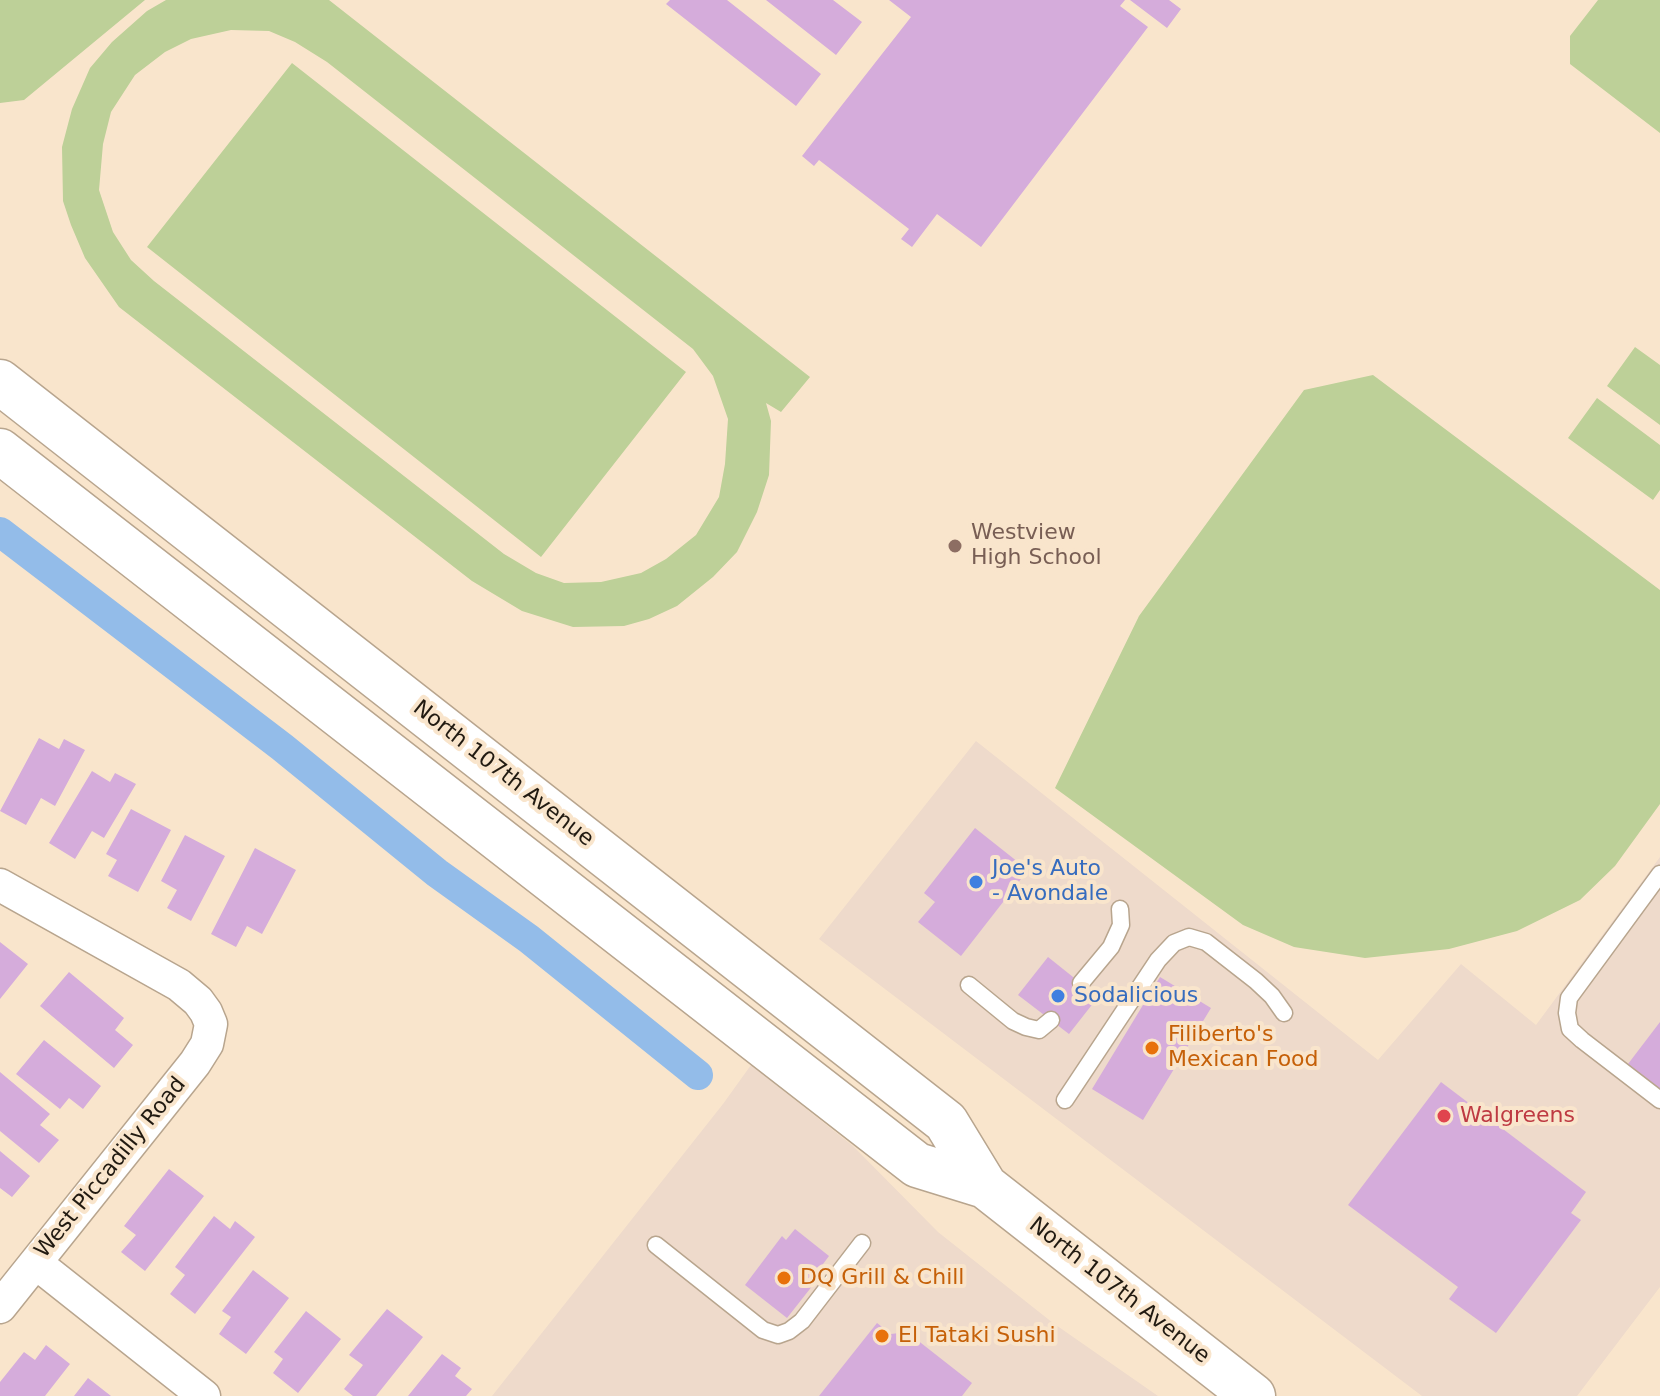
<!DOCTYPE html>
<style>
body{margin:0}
canvas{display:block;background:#f9e5cc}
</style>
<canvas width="1660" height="1396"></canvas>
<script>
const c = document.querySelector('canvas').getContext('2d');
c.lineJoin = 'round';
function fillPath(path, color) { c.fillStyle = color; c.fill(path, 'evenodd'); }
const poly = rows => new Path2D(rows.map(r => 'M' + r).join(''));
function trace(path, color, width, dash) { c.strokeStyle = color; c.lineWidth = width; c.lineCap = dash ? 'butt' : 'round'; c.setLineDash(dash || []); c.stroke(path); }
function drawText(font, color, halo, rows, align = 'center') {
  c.font = font + ' "DejaVu Sans",sans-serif'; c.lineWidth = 8; c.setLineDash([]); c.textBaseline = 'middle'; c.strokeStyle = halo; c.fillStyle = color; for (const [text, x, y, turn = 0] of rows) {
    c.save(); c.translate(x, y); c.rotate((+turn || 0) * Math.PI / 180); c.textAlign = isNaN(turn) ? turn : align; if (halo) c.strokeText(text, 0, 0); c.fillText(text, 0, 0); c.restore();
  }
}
const commercial = poly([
 [976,741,1378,1060,1461,964,1536,1025,1660,857,1660,1287,1577,1396,1422,1396,819,939],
 [751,1065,853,1146,938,1232,1053,1323,1158,1396,492,1396,723,1104]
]);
const green = poly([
 [0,0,145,0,24,100,0,103],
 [166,0,329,0,810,377,781,412,766,403,771,421,769,475,757,512,737,552,713,577,677,606,649,619,624,626,573,627,522,611,472,581,119,307,85,258,71,225,63,201,62,147,72,109,90,68,112,42,147,11],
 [231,30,269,31,295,42,327,62,693,349,713,376,728,419,725,464,719,497,696,535,666,559,641,573,601,582,564,583,536,573,504,554,154,281,131,260,113,232,99,190,103,144,111,112,135,75,165,52,191,39],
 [1598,0,1660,0,1660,133,1570,64,1570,36],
 [292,63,686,372,541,557,147,247],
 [1635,347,1660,365,1660,425,1607,386],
 [1373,375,1660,590,1660,804,1615,866,1580,900,1517,931,1449,949,1365,958,1294,947,1243,925,1055,788,1139,616,1304,390],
 [1597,398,1660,445,1660,490,1653,500,1568,438]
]);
const canal = poly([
 [0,532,282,747,437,873,529,939,698,1075]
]);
const building = poly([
 [670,0,727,0,821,74,796,106,666,4],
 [766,0,833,0,862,22,836,55],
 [889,0,1125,0,1120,6,1148,27,981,247,937,214,912,247,901,239,909,229,819,160,814,166,802,156,911,17],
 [1130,0,1169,0,1181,9,1167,28],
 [39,738,59,749,64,739,85,750,55,806,41,798,26,825,0,811],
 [92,771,110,782,115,773,136,784,104,838,92,831,75,859,49,843],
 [131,809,171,830,138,892,108,876,117,860,106,854],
 [975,828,1028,870,961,956,918,922,935,902,924,893],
 [185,835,225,856,191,921,167,908,177,890,161,881],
 [255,848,296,870,262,934,247,926,236,947,211,934],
 [0,942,28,964,0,999],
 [1048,957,1098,997,1069,1034,1018,995],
 [69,972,124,1018,115,1030,133,1045,114,1068,40,1006],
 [1160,977,1211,1008,1143,1120,1092,1089],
 [1660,1022,1660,1089,1628,1064],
 [44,1040,101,1086,83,1109,69,1098,60,1109,16,1074],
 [0,1072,50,1114,40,1125,59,1140,39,1163,0,1131],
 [1441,1082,1586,1192,1571,1213,1581,1220,1496,1333,1449,1299,1458,1287,1348,1205],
 [0,1151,30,1176,12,1197,0,1188],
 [169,1169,204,1196,145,1271,121,1252,136,1235,124,1226],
 [214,1216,230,1229,235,1221,255,1237,195,1314,170,1294,185,1275,175,1267],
 [795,1229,829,1256,820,1268,824,1271,787,1318,745,1285,782,1236,786,1240],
 [253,1270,289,1298,246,1354,219,1334,231,1317,222,1311],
 [387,1309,423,1337,376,1396,353,1396,344,1389,363,1365,349,1355],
 [306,1311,341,1339,298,1393,273,1373,283,1359,274,1352],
 [877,1323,891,1334,907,1332,972,1383,962,1396,819,1396],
 [46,1345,70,1364,45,1396,0,1396,0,1382,24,1352,35,1360],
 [442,1354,461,1368,455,1376,472,1389,466,1396,408,1396],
 [88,1378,111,1396,74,1396]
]);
const lane = poly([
 [1660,874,1569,998,1567,1013,1570,1029,1582,1040,1660,1100],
 [1081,983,1111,947,1121,925,1120,909],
 [969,985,1013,1021,1026,1027,1039,1030,1051,1020],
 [1065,1100,1158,960,1174,943,1189,937,1206,942,1256,981,1272,996,1284,1013],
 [656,1245,763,1330,778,1335,789,1331,802,1321,862,1243]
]);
const street = poly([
 [0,885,179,985,198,1001,206,1012,211,1024,207,1044,195,1063,0,1307],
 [36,1263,204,1396]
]);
const secondary = poly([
 [0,382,946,1122,985,1186,1253,1396],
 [0,451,917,1165,985,1186]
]);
const markers = [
 [955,546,8,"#8d6e63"],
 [976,882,8,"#3f7fe0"],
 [1058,996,8,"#3f7fe0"],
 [1152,1048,8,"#e8710a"],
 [1444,1116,8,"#e0444e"],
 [784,1278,8,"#e8710a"],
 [882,1336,8,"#e8710a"]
];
const educationNames = [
 ["Westview",971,533],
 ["High School",971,558]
];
const streetNames = [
 ["North 107th Avenue",503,774,38],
 ["West Piccadilly Road",111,1168,-51],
 ["North 107th Avenue",1119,1291,38]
];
const shopNames = [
 ["Joe's Auto",992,869],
 ["- Avondale",992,894],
 ["Sodalicious",1074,996]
];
const foodNames = [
 ["Filiberto's",1168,1035],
 ["Mexican Food",1168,1060],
 ["DQ Grill & Chill",800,1278],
 ["El Tataki Sushi",898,1336]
];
const healthNames = [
 ["Walgreens",1460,1116]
];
fillPath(commercial, '#eedacb');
fillPath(green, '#bdd098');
trace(canal, '#93bce9', 30);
fillPath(building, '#d5acdb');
trace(lane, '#b8a58e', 19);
trace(street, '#b8a58e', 35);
trace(secondary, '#b8a58e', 47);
trace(lane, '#fff', 16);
trace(street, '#fff', 32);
trace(secondary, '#fff', 44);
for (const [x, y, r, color] of markers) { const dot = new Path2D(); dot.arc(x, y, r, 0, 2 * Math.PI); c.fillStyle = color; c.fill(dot); trace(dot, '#f9e5cc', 3); }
drawText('22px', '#785e54', '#f9e5cc', educationNames, 'left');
drawText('22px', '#211a11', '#f9e5cc', streetNames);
drawText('22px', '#366cbe', '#f9e5cc', shopNames, 'left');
drawText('22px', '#c56008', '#f9e5cc', foodNames, 'left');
drawText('22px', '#be3a42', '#f9e5cc', healthNames, 'left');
</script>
